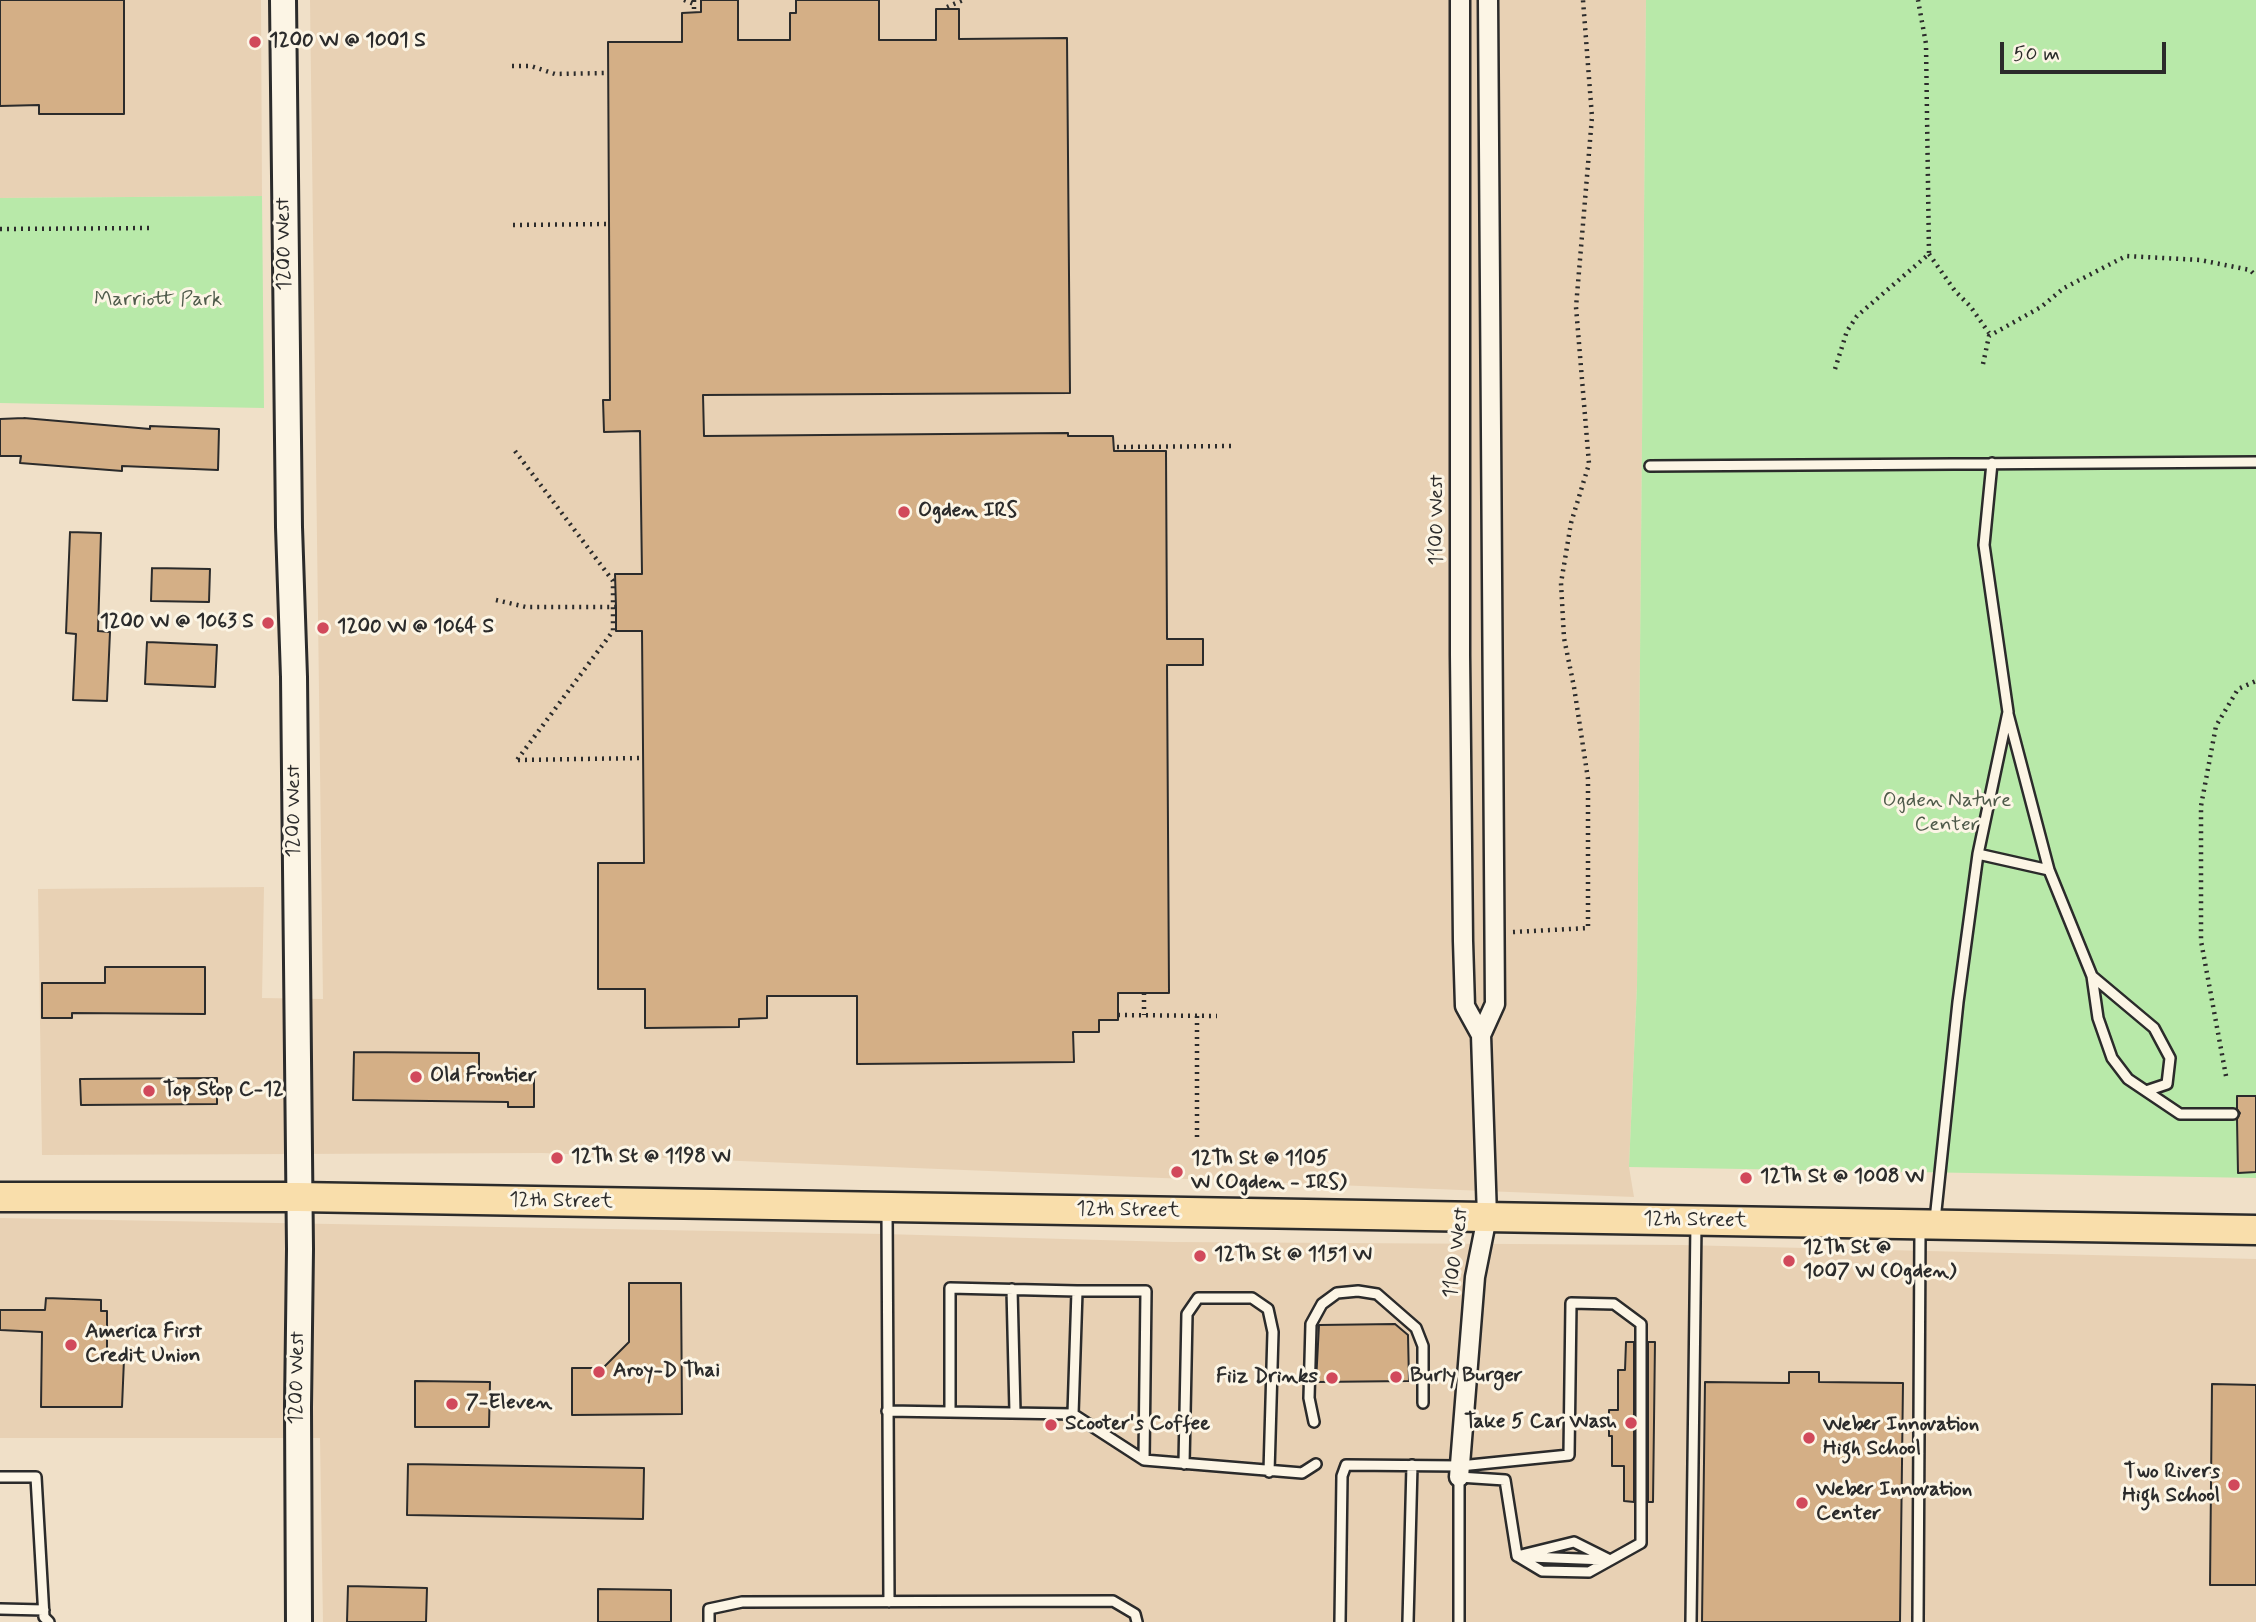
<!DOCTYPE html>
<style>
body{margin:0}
#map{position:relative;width:2256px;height:1622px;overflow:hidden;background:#f0e0c8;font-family:Mynerve,sans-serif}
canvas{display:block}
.scale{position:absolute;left:2000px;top:42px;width:166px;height:32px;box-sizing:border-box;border:4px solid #2b2b2b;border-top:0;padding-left:9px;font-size:21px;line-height:24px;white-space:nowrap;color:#2b2b2b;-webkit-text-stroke:5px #fcf5e5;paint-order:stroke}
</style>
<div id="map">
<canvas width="2256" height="1622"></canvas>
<div class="scale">50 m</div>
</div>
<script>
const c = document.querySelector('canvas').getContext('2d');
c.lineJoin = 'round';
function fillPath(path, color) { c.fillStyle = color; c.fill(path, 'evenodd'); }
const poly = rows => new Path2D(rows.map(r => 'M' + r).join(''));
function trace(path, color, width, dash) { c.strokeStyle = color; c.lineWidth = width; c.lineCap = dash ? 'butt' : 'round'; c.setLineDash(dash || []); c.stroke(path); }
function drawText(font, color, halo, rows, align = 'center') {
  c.font = font + ' Mynerve,sans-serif'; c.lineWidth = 6; c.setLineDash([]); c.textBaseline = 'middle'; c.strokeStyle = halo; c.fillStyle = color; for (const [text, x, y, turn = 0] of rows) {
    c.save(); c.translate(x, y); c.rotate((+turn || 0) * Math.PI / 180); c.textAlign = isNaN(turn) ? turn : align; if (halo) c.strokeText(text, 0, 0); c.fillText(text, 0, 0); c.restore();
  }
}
const built = poly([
 [0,0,261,0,262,196,0,198],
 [310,0,1646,0,1637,985,1629,1167,1634,1197,542,1153,42,1155,38,889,264,887,262,998,323,999],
 [0,1218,884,1234,1173,1242,1682,1245,2256,1259,2256,1622,323,1622,320,1438,0,1438]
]);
const green = poly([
 [1646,0,2256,0,2256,1178,1629,1167,1637,985],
 [262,196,264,408,0,403,0,198]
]);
const building = poly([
 [0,0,124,0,124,114,39,114,39,105,0,106,0,0],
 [701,0,738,0,738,40,790,40,790,13,796,13,796,0,879,0,879,40,936,40,936,9,959,9,959,39,1067,38,1070,393,703,395,704,436,1068,433,1068,436,1113,436,1114,451,1166,451,1167,639,1203,639,1203,665,1167,665,1169,993,1118,993,1118,1020,1099,1020,1099,1032,1073,1032,1074,1062,857,1064,857,996,767,996,767,1018,739,1019,739,1027,645,1028,645,989,598,989,598,863,644,863,642,631,616,631,616,607,615,574,642,574,640,431,604,432,603,400,610,400,608,42,682,42,682,13,701,12,701,0],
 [24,418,150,429,150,426,219,429,218,470,122,466,122,471,20,463,21,456,0,456,0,419,24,418],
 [70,532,101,533,98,631,110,632,107,701,73,700,76,634,66,633,70,532],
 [152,568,210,569,209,602,151,601,152,568],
 [147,642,217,645,215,687,145,684,147,642],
 [105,967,205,967,205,1014,72,1013,72,1018,42,1018,42,983,105,983,105,967],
 [354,1052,479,1053,479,1075,534,1072,534,1107,508,1107,508,1102,353,1100,354,1052],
 [217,1078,217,1104,81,1105,80,1079,217,1078],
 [2237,1096,2256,1096,2256,1172,2238,1173,2237,1119,2240,1113,2237,1109,2237,1096],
 [629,1283,681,1283,682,1414,572,1415,572,1368,603,1368,629,1342,629,1283],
 [46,1298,101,1300,101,1311,107,1311,107,1357,124,1359,122,1407,41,1407,42,1332,0,1330,0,1310,45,1310,46,1298],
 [1395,1324,1408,1335,1409,1381,1316,1382,1319,1325,1395,1324],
 [1626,1342,1634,1342,1634,1502,1624,1501,1624,1466,1612,1466,1612,1436,1609,1436,1609,1410,1618,1410,1618,1370,1625,1370,1626,1342],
 [1648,1342,1655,1342,1653,1502,1648,1502,1648,1342],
 [1789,1372,1819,1372,1819,1382,1903,1383,1900,1622,1702,1622,1705,1382,1789,1383,1789,1372],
 [415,1381,490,1382,489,1427,415,1427,415,1381],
 [2212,1384,2256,1385,2256,1585,2210,1585,2212,1384],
 [408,1464,644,1468,643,1519,407,1515,408,1464],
 [348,1586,427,1588,426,1622,347,1622,348,1586],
 [598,1589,671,1590,671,1622,598,1622,598,1589]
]);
const path = poly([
 [684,0,694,4],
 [694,0,694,12],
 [947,7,963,0],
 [512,66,531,66,555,74,608,73],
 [513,225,609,224],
 [0,229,152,228],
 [1929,254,1955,291,1970,306,1989,333],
 [1983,364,1989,336,2041,307,2064,288,2126,256,2200,260,2250,270,2256,276],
 [1835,369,1847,331,1857,316,1929,254,1926,44,1918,0],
 [1117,447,1235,446],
 [515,451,613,581,613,631,517,760],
 [496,600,526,607,615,607],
 [518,760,643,758],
 [1513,932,1588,928,1588,779,1574,687,1564,638,1561,583,1571,523,1589,464,1576,307,1592,117,1583,0],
 [1144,993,1144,1015],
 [1118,1015,1217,1016],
 [1197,1016,1197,1142],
 [2226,1076,2201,941,2201,806,2216,726,2238,689,2256,681]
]);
const lane = poly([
 [1650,466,2256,462],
 [2008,714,2049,870,2092,976,2154,1028,2170,1058,2167,1084,2146,1091],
 [1978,854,2049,870],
 [2092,976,2098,1018,2112,1058,2128,1079,2180,1114,2233,1114],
 [887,1209,889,1602],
 [1935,1220,1958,1002,1978,854,2008,712,1984,545,1992,463],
 [1012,1289,1015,1412],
 [887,1411,1073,1414,1077,1291,1146,1291,1144,1460,1073,1414],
 [950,1412,950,1288,1077,1291],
 [1314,1422,1309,1398,1311,1324,1322,1304,1337,1293,1358,1291,1377,1294,1416,1328,1423,1346,1423,1403],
 [1144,1460,1302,1473,1316,1464],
 [1184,1464,1187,1314,1198,1298,1252,1298,1268,1309,1273,1332,1269,1472],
 [0,1477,36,1477,44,1617,49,1622],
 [1517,1556,1574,1542,1610,1560],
 [1529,1557,1606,1560],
 [0,1609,44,1610],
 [709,1622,709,1609,742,1602,1113,1601,1135,1614,1137,1622],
 [1340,1622,1342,1476,1346,1465,1460,1466,1569,1455,1571,1303,1614,1304,1641,1324,1641,1543,1589,1572,1542,1571,1517,1556],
 [1408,1622,1412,1465],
 [1459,1622,1459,1477,1505,1480,1517,1556],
 [1691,1622,1696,1223],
 [1918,1622,1920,1230]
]);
const street = poly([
 [1460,0,1460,655,1463,941,1465,1006,1481,1035],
 [1459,1477,1475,1277,1487,1217,1481,1035,1495,1004,1488,0]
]);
const secondary = poly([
 [283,0,289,527,294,677,300,1249,298,1407,299,1622]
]);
const primary = poly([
 [0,1197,298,1197,2256,1230]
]);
const markers = [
 [255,42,7,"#d1495b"],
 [904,512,7,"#d1495b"],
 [268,623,7,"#d1495b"],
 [323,628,7,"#d1495b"],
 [416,1077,7,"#d1495b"],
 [149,1091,7,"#d1495b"],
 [557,1158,7,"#d1495b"],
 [1177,1172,7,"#d1495b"],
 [1746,1178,7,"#d1495b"],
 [1200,1256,7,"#d1495b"],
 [1789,1261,7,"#d1495b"],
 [71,1345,7,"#d1495b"],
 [599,1372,7,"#d1495b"],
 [1396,1377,7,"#d1495b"],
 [1332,1378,7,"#d1495b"],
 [452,1404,7,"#d1495b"],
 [1631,1423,7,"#d1495b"],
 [1051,1425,7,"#d1495b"],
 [1809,1438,7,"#d1495b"],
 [2234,1485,7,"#d1495b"],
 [1802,1503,7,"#d1495b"]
];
const poiNames = [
 ["1200 W @ 1001 S",269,42],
 ["Ogden IRS",918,512],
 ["1200 W @ 1063 S",254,623,"right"],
 ["1200 W @ 1064 S",337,628],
 ["Old Frontier",430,1077],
 ["Top Stop C-12",163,1091],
 ["12Th St @ 1198 W",571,1158],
 ["12Th St @ 1105",1191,1160],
 ["W (Ogden - IRS)",1191,1184],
 ["12Th St @ 1008 W",1760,1178],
 ["12Th St @",1803,1249],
 ["1007 W (Ogden)",1803,1273],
 ["12Th St @ 1151 W",1214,1256],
 ["America First",85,1333],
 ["Credit Union",85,1357],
 ["Aroy-D Thai",613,1372],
 ["Burly Burger",1410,1377],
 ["Fiiz Drinks",1318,1378,"right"],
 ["7-Eleven",466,1404],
 ["Take 5 Car Wash",1617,1423,"right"],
 ["Scooter's Coffee",1065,1425],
 ["Weber Innovation",1823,1426],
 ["High School",1823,1450],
 ["Two Rivers",2220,1473,"right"],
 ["High School",2220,1497,"right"],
 ["Weber Innovation",1816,1491],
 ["Center",1816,1515]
];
const streetNames = [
 ["1200 West",285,244,-91],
 ["1100 West",1438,520,-90],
 ["1200 West",295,811,-90],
 ["12th Street",561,1202,1],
 ["12th Street",1128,1211,1],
 ["12th Street",1695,1221,1],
 ["1100 West",1457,1253,-83],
 ["1200 West",298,1378,-89]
];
const parkNames = [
 ["Marriott Park",158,301],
 ["Ogden Nature",1947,802],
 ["Center",1947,826]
];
fillPath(built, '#e8d1b4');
fillPath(green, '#b8e9a9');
fillPath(building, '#d4af86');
trace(building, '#2b2b2b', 2);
trace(lane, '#2b2b2b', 14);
trace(street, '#2b2b2b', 23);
trace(secondary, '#2b2b2b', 30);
trace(primary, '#2b2b2b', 33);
trace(path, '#2b2b2b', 4.5, [2, 5]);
trace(lane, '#fcf5e5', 9);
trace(street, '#fcf5e5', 18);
trace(secondary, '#fcf5e5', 24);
trace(primary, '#f9deab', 28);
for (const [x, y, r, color] of markers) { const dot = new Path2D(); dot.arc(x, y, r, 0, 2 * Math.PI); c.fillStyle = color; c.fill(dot); trace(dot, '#fcf5e5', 2.5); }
drawText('bold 21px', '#2b2b2b', '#fcf5e5', poiNames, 'left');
drawText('21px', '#2b2b2b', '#fcf5e5', streetNames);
drawText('21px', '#4e5a4a', '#fcf5e5', parkNames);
</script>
